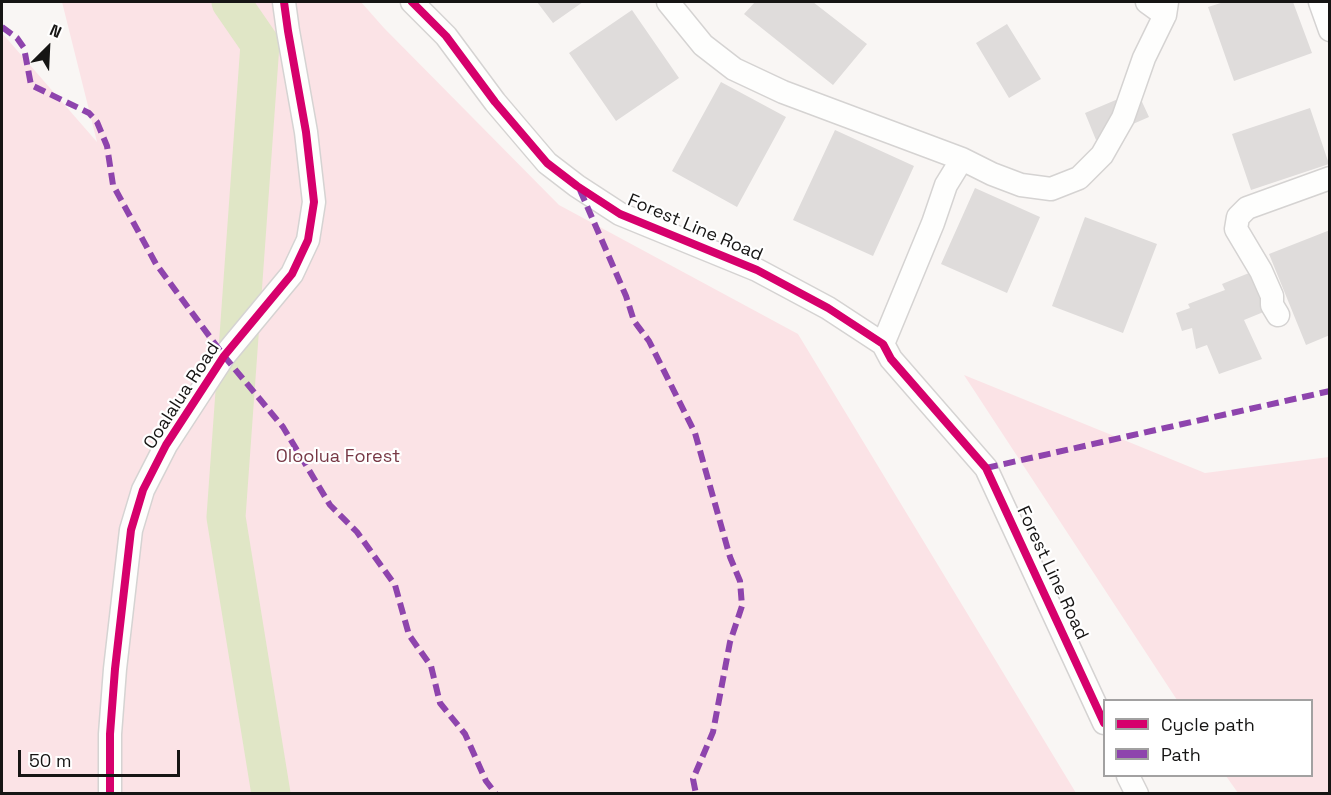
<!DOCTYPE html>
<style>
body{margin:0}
#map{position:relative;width:1331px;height:795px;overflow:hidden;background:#f9f6f4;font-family:"Space Grotesk",sans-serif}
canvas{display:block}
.frame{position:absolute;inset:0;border:3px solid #161514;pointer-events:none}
.legend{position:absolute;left:1103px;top:699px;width:210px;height:78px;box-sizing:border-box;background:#fff;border:2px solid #a2a1a1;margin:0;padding:8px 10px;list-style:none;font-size:18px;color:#161514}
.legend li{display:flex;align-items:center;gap:12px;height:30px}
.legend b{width:30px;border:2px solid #a2a1a1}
.north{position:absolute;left:18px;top:18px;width:60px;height:60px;-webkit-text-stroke:4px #fff;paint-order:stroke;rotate:24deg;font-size:16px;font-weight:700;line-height:24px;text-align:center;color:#161514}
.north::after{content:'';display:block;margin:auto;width:21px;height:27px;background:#161514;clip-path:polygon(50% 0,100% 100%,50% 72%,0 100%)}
.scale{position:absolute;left:18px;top:750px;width:162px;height:27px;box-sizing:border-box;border:3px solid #161514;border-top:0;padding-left:8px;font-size:18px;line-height:21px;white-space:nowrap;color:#161514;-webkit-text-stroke:4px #fff;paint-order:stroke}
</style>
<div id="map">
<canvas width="1331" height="795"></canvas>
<div class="frame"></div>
<ul class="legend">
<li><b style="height:8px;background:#d6006c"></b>Cycle path</li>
<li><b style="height:8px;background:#8e44ad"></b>Path</li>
</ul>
<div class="north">N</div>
<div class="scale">50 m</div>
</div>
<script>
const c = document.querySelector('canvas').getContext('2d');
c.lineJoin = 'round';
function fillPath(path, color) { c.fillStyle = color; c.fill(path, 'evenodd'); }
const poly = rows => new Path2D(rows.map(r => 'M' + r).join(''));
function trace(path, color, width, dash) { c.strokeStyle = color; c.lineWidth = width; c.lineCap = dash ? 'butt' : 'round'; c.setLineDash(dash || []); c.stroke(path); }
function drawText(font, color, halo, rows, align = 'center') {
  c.font = font + ' "Space Grotesk",sans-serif'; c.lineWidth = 4.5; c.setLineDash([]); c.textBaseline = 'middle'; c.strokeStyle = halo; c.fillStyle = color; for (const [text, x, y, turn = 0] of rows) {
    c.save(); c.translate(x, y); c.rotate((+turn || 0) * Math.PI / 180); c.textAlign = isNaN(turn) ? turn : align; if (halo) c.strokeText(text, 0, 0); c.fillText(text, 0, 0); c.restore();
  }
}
const green = poly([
 [62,2,361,2,384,28,559,205,798,334,1076,793,2,793,2,33,97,142],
 [964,375,1205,473,1329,457,1329,793,1238,793,1226,776,1312,776,1312,700,1177,700]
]);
const river = poly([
 [231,2,260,44,226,517,271,794]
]);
const building = poly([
 [537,2,583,2,553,23],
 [755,2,813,2,867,44,833,85,744,14],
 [1224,2,1293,2,1312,53,1234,81,1208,7],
 [632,10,679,78,616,121,569,53],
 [1007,24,1041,79,1009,98,976,43],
 [721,82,786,117,737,207,672,171],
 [1137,91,1149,117,1096,140,1085,113],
 [1310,108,1329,164,1251,190,1232,134],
 [835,130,914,166,873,256,793,220],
 [975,188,1040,217,1007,293,941,264],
 [1085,217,1157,244,1123,333,1052,306],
 [1330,230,1330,335,1306,345,1269,254],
 [1249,273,1266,311,1244,320,1262,359,1219,374,1207,345,1196,349,1192,328,1182,331,1176,313,1190,308,1188,304,1225,290,1222,284]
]);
const minor = poly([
 [412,2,446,36,495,102,547,163,577,186,620,214,757,270,828,308,883,344,891,359,986,468,1104,723],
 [668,2,703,45,734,69,783,92,962,159,992,174,1021,185,1051,189,1079,178,1102,155,1123,118,1144,58,1165,15,1167,2],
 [1147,2,1165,15],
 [1320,2,1330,30],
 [1278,315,1272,305,1272,296,1261,271,1236,229,1238,217,1247,208,1330,178],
 [883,344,933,223,946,185,962,159],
 [1128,776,1137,794],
 [110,794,110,734,115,669,131,530,143,490,166,445,224,356,292,274,308,240,314,202,306,132,288,31,284,2]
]);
const quiet = poly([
 [2,27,17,38,24,48,31,85,89,113,97,122,107,146,113,185,156,264,224,356,283,427,330,505,357,532,395,585,409,635,431,666,440,703,465,734,486,781,496,794],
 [580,190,626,296,634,321,649,341,695,433,730,557,740,581,742,606,730,642,713,732,693,779,696,794],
 [986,468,1330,391]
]);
const cycleway = poly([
 [412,2,446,36,495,102,547,163,577,186,620,214,757,270,828,308,883,344,891,359,986,468,1104,723],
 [110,794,110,734,115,669,131,530,143,490,166,445,224,356,292,274,308,240,314,202,306,132,288,31,284,2]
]);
const streetNames = [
 ["Forest Line Road",695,228,23],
 ["Ooalalua Road",182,396,-57],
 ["Forest Line Road",1052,573,65]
];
const parkNames = [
 ["Oloolua Forest",338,457]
];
fillPath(green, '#fbe3e6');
trace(river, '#e0e6c6', 39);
fillPath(building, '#dfdcdb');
trace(minor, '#d5d3d2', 25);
trace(minor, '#fefefd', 22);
trace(quiet, '#8e44ad', 6, [12, 6]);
trace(cycleway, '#d6006c', 8);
drawText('18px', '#161514', '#fff', streetNames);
drawText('18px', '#773845', '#fff', parkNames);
</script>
